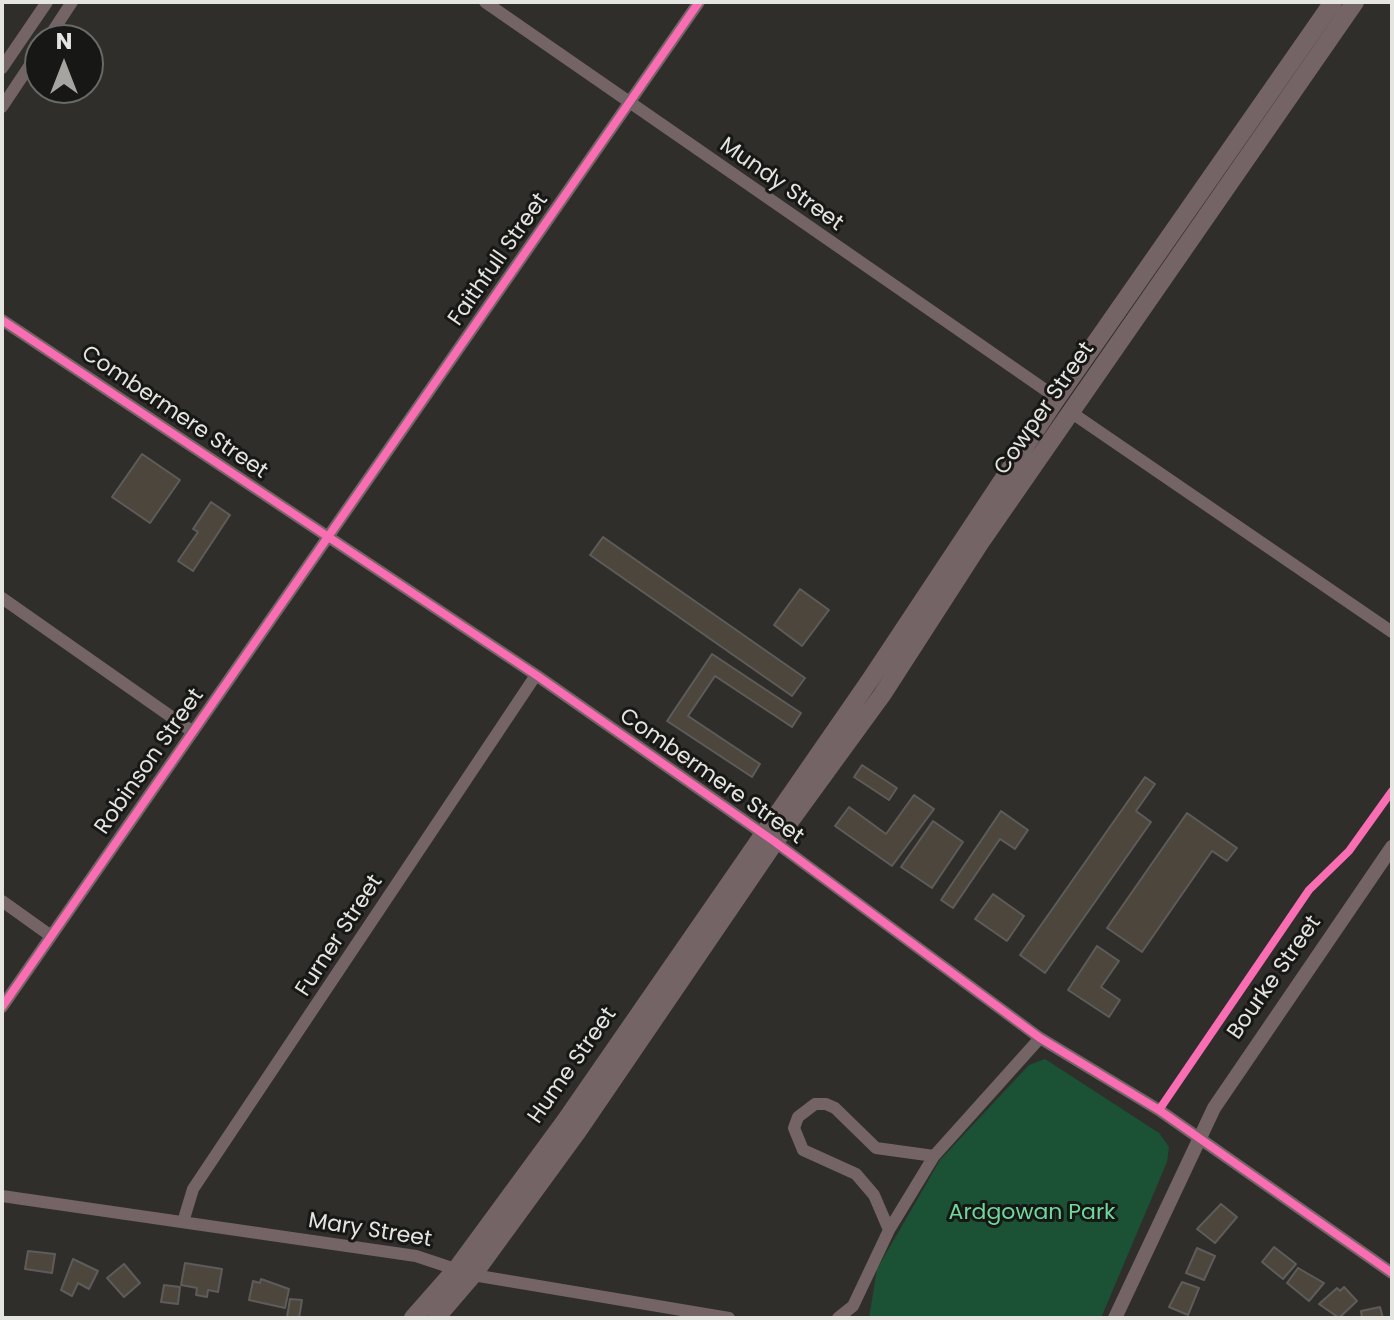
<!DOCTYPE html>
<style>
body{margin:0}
#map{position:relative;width:1394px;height:1320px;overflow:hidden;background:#2f2e2b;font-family:Poppins,sans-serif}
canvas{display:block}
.frame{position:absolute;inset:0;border:4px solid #e4e4e1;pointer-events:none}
.north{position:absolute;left:24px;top:24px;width:80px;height:80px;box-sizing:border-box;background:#171715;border:2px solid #696967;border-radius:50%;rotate:0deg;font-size:22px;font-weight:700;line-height:32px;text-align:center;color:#e4e4e1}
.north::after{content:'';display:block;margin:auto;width:28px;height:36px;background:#a5a4a1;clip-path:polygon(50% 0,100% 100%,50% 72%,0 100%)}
</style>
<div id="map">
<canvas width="1394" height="1320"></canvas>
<div class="frame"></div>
<div class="north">N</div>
</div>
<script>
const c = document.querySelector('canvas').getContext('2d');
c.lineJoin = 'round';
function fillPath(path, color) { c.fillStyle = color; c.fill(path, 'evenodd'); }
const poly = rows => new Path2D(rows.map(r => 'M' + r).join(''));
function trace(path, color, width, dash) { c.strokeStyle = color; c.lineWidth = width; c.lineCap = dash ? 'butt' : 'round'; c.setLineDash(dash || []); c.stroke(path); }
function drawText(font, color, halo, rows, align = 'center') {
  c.font = font + ' Poppins,sans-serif'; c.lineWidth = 6; c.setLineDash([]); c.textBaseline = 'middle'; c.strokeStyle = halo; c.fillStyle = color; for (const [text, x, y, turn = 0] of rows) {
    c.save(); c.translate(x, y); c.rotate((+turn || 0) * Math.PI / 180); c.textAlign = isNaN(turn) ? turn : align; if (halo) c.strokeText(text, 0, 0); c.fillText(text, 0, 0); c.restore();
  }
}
const green = poly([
 [1045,1059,1159,1133,1169,1147,1167,1162,1101,1318,869,1318,877,1269,940,1160,1029,1065]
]);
const building = poly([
 [142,454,180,480,150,523,112,497,142,454],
 [211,502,230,515,193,571,178,561,198,532,193,529,211,502],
 [603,537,805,678,792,696,590,555,603,537],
 [800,589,829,610,802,646,774,625,800,589],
 [712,654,801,713,792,727,715,676,688,716,760,764,752,777,667,721,712,654],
 [862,765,897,788,889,800,854,777,862,765],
 [1145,777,1155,784,1136,811,1151,822,1045,973,1020,955,1145,777],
 [914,795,934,809,892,866,835,826,849,807,886,834,914,795],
 [1001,811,1028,830,1015,849,1000,839,953,908,941,900,1001,811],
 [1187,813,1237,848,1227,861,1212,851,1142,952,1107,928,1187,813],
 [933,821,963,842,932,888,901,867,933,821],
 [993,894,1024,916,1007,941,975,919,993,894],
 [1097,946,1119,961,1101,987,1120,1000,1109,1017,1068,990,1097,946],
 [1221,1204,1237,1217,1215,1243,1197,1229,1221,1204],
 [1274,1247,1296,1264,1283,1279,1262,1262,1274,1247],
 [1197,1248,1215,1256,1204,1280,1186,1273,1197,1248],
 [28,1251,55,1254,52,1273,25,1269,28,1251],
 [73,1259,98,1271,89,1289,78,1283,72,1296,61,1290,73,1259],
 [185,1263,222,1269,218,1292,208,1290,207,1297,196,1295,197,1288,181,1285,185,1263],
 [124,1264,140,1283,124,1297,107,1278,124,1264],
 [1298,1268,1324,1283,1309,1301,1287,1283,1298,1268],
 [261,1279,289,1289,285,1308,249,1300,253,1281,260,1283,261,1279],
 [1182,1282,1199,1288,1188,1315,1169,1307,1182,1282],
 [164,1285,180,1287,178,1304,161,1302,164,1285],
 [1344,1287,1357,1301,1339,1318,1319,1304,1337,1288,1340,1291,1344,1287],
 [290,1299,302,1300,299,1318,287,1317,290,1299],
 [1380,1307,1383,1318,1362,1318,1361,1311,1380,1307]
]);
const minor = poly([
 [485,2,1057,398],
 [47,40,72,2],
 [2,68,47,2],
 [2,107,40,50],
 [2,320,536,675,775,842,1040,1038,1159,1110,1392,1273],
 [1072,413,1392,632],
 [2,598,193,732],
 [2,901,51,936],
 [2,1007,699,2],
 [2,1196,416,1256,473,1275,729,1318],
 [183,1222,193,1189,536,675],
 [889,1230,874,1195,856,1174,803,1150,794,1128,798,1117,815,1104,826,1104,835,1108,876,1148,934,1156],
 [838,1318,853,1306,889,1230,934,1156,1040,1038]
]);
const tertiary = poly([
 [1115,1318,1214,1108,1392,847]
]);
const primary = poly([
 [413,1318,457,1268,565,1121,870,680,1057,398,1333,2],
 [436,1318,473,1275,578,1131,775,842,882,695,980,543,1355,2]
]);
const cycleway = poly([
 [2,320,536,675,775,842,1040,1038,1159,1110,1392,1273],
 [2,1007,699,2],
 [1159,1110,1309,890,1349,851,1392,791]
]);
const streetNames = [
 ["Mundy Street",781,185,35],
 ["Faithfull Street",499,260,-55],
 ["Cowper Street",1045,409,-55],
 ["Combermere Street",174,413,34],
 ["Robinson Street",150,762,-55],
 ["Combermere Street",711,777,35],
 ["Furner Street",340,936,-57],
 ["Bourke Street",1275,978,-55],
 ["Hume Street",573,1066,-55],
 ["Mary Street",370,1231,9]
];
const parkNames = [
 ["Ardgowan Park",1032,1213]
];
fillPath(green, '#1b5135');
fillPath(building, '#4d463c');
trace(building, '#5e5c5a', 2);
trace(minor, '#756466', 12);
trace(tertiary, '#756466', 14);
trace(primary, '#756466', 18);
trace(cycleway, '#f96db3', 8);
drawText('22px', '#e4e4e1', '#171715', streetNames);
drawText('22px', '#6ed89b', '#171715', parkNames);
</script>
